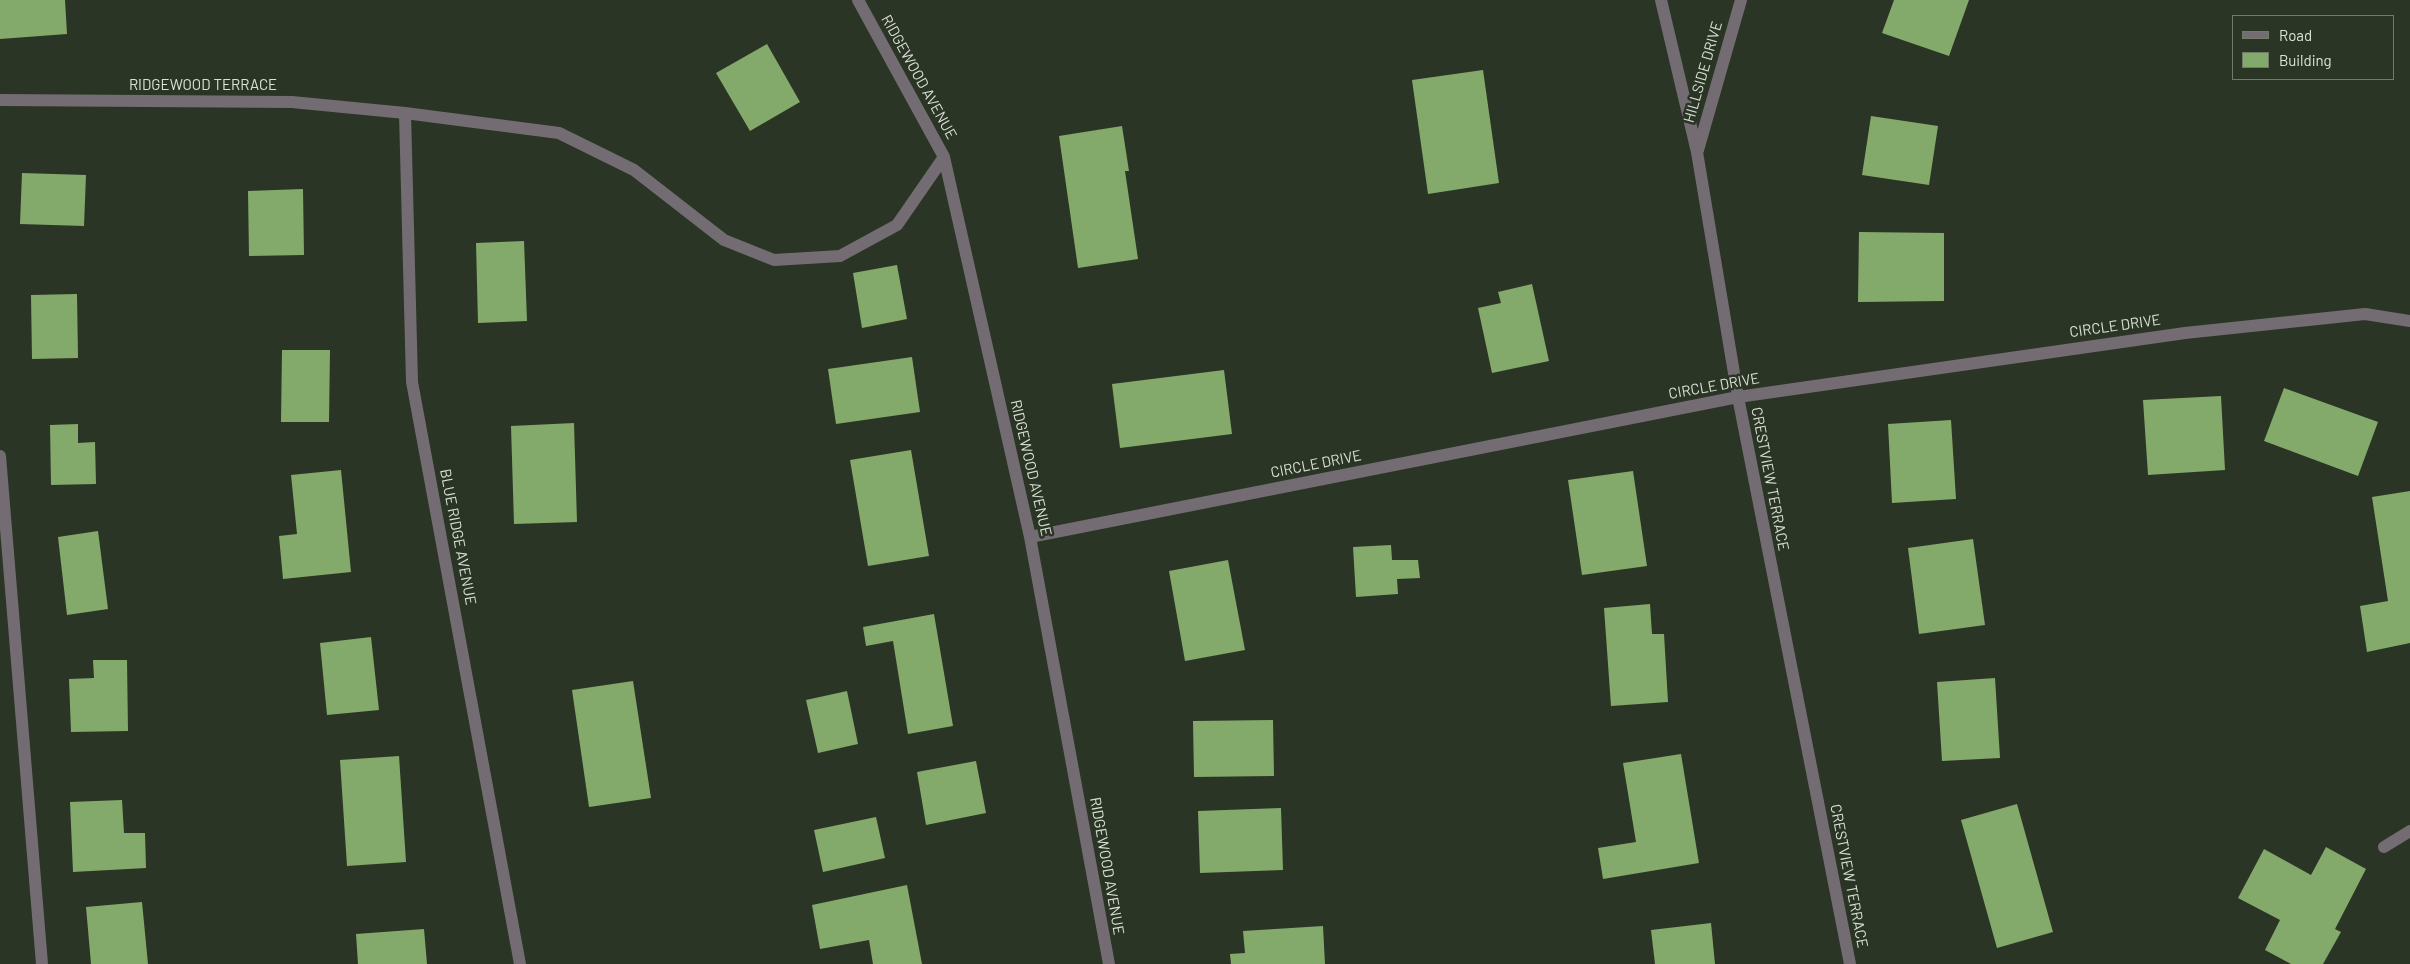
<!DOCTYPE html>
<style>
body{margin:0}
#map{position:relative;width:2410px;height:964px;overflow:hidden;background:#2b3525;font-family:Barlow,sans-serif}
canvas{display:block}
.legend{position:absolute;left:2232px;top:15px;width:162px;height:65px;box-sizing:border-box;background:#2b3525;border:1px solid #717a6c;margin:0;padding:6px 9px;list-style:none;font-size:15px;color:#dbe2d7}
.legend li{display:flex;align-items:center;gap:10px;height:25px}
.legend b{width:25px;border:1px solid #717a6c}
</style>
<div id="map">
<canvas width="2410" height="964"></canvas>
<ul class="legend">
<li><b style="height:6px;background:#746c73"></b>Road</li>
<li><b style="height:14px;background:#83aa6b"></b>Building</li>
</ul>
</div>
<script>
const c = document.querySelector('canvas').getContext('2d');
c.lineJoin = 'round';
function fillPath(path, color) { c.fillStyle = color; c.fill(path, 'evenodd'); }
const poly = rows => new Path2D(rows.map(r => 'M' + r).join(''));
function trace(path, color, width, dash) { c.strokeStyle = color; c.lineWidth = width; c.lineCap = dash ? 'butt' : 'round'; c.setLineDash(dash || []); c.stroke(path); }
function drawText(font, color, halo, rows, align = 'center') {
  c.font = font + ' Barlow,sans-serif'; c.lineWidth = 5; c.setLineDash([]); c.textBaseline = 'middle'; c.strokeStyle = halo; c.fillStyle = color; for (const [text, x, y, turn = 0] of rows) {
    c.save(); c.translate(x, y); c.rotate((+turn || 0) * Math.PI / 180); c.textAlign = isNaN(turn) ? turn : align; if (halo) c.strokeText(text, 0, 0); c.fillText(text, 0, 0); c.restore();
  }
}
const building = poly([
 [0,0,65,0,67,34,0,39],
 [1894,0,1969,0,1949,56,1882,33],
 [767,44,800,102,750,131,716,73],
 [1483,70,1499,183,1428,194,1412,80],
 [1871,116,1938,126,1929,185,1862,175],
 [1122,126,1129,171,1125,171,1138,259,1078,268,1059,136],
 [22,173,86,175,84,226,20,224],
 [303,189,304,255,249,256,248,191],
 [1859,232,1944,233,1944,301,1858,302],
 [524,241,527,321,478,323,476,243],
 [897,265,907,319,862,328,853,273],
 [1532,284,1549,361,1492,373,1478,308,1501,303,1498,292],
 [77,294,78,358,32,359,31,295],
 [282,350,330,350,329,422,281,422],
 [912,357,920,412,836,424,828,369],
 [1224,370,1232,434,1120,448,1112,384],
 [2284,388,2378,422,2358,476,2264,441],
 [2221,396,2225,470,2148,475,2143,400],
 [1951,420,1956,499,1892,503,1888,424],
 [574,423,577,522,514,524,511,426],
 [78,424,78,443,95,442,96,484,51,485,50,425],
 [911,450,929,556,868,566,850,460],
 [341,470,351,572,283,579,279,536,297,534,291,475],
 [1633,471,1647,566,1582,575,1568,480],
 [2410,491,2410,643,2367,652,2360,606,2388,601,2372,497],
 [98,531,108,609,67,615,58,537],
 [1973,539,1985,625,1919,634,1908,548],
 [1391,545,1392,560,1418,560,1420,578,1397,579,1398,594,1356,597,1353,547],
 [1228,560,1245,650,1185,661,1169,571],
 [1650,604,1652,634,1664,634,1668,702,1611,706,1604,608],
 [934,614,953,726,908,734,893,641,866,646,863,627],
 [371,637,379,710,327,715,320,643],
 [93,660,127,660,128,731,71,732,69,679,94,678],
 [1995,678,2000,758,1942,761,1937,682],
 [633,681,651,798,589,807,572,690],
 [847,691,858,744,818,753,806,700],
 [1273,720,1274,776,1194,777,1193,721],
 [1681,754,1699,863,1603,879,1598,848,1636,842,1623,763],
 [399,756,406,862,347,866,340,760],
 [976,761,986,813,926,825,917,772],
 [122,800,124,833,145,833,146,868,73,872,70,802],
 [2017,804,2053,932,1997,948,1961,820],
 [1281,808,1283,870,1200,873,1198,811],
 [876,817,885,858,823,872,814,830],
 [2326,847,2366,869,2335,929,2341,932,2323,964,2291,964,2265,950,2280,920,2238,898,2264,849,2311,875],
 [907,885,922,964,873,964,869,940,820,949,812,905],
 [142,902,148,964,91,964,86,907],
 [1711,923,1715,964,1655,964,1651,930],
 [1323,926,1325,964,1231,964,1230,954,1245,953,1243,931],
 [424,929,427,964,358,964,356,934]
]);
const minor = poly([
 [858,0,944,157,1030,537,1109,964],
 [1661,0,1697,152,1738,397,1850,964],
 [0,100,292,102,405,113,559,133,634,170,724,240,774,260,840,256,897,225,944,157],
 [405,113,412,382,520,964],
 [1698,150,1741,0],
 [0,456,42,964],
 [1030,537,1738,397,2185,333,2365,314,2410,321],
 [2384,847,2410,831]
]);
const streetNames = [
 ["HILLSIDE DRIVE",1703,72,-74],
 ["RIDGEWOOD AVENUE",919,77,61],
 ["RIDGEWOOD TERRACE",203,85],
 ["CIRCLE DRIVE",2115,326,-8],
 ["CIRCLE DRIVE",1714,386,-10],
 ["CIRCLE DRIVE",1316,464,-11],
 ["RIDGEWOOD AVENUE",1031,468,77],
 ["CRESTVIEW TERRACE",1770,479,79],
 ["BLUE RIDGE AVENUE",458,537,79],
 ["RIDGEWOOD AVENUE",1107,866,80],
 ["CRESTVIEW TERRACE",1849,876,79]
];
fillPath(building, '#83aa6b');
trace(minor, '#746c73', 12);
drawText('15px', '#dbe2d7', '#2b3525', streetNames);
</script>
